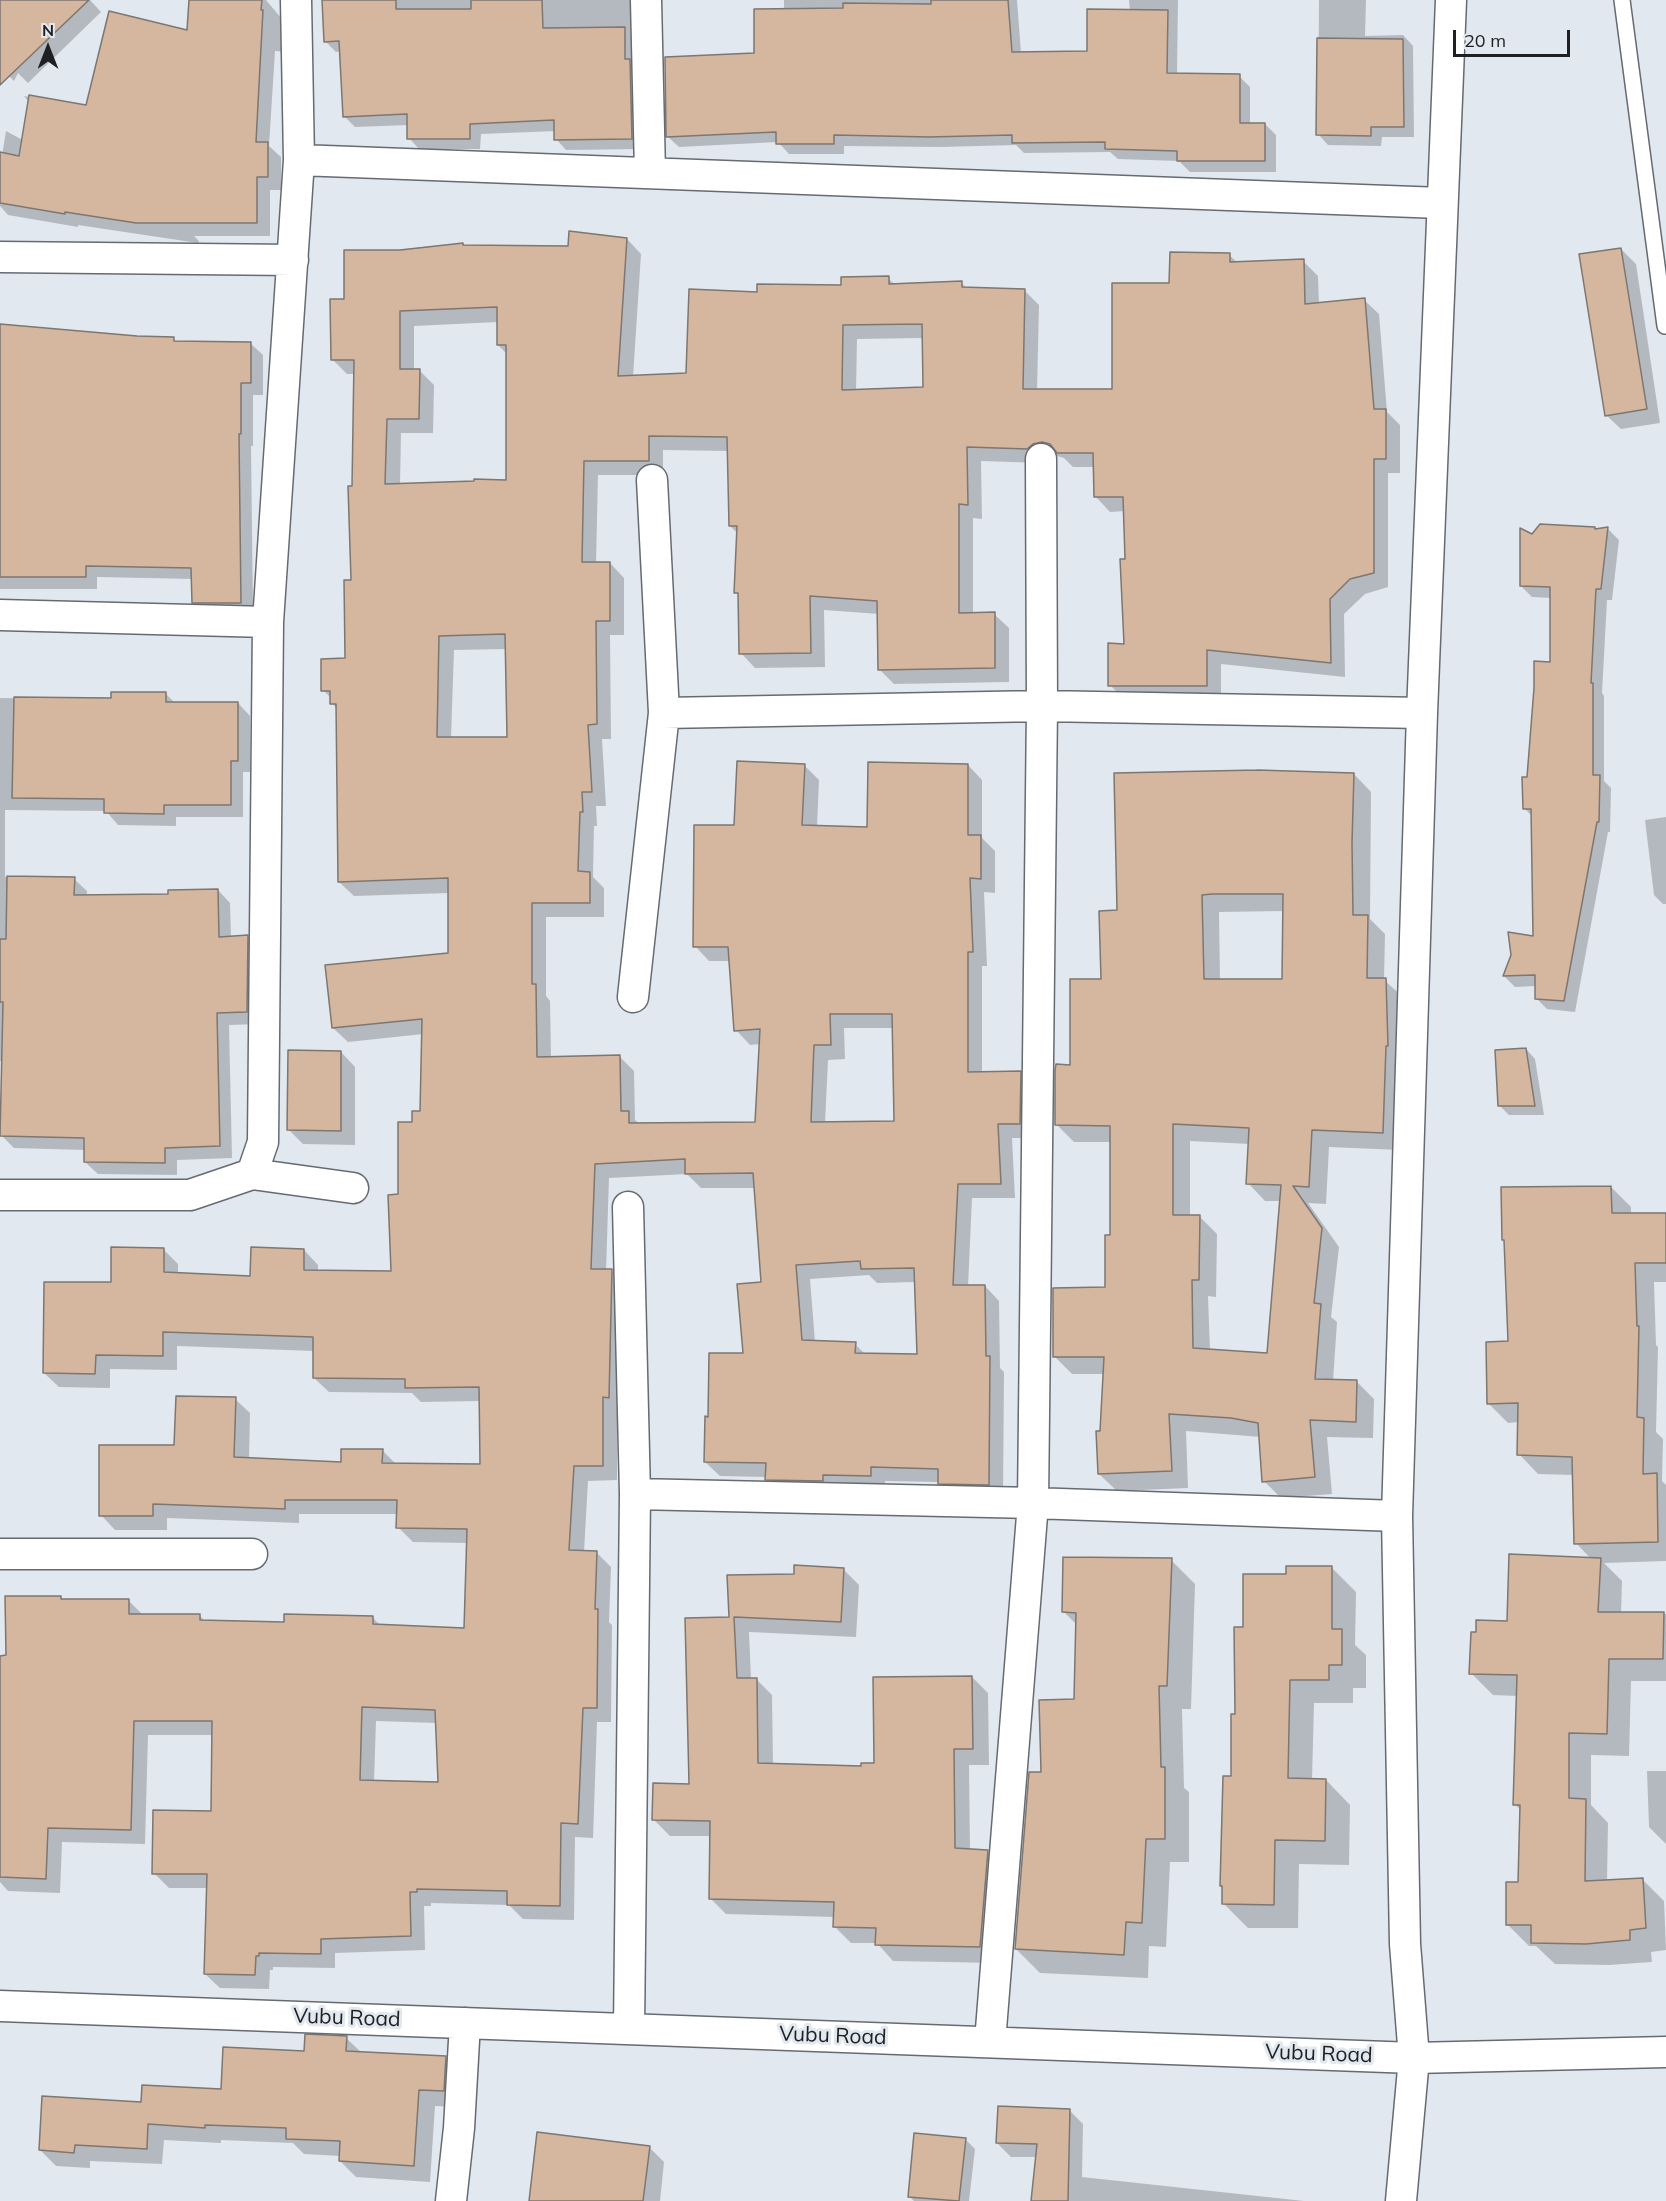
<!DOCTYPE html>
<style>
body{margin:0}
#map{position:relative;width:1666px;height:2201px;overflow:hidden;background:#e2e8ef;font-family:Mulish,sans-serif}
canvas{display:block}
.north{position:absolute;left:18px;top:18px;width:60px;height:60px;-webkit-text-stroke:4px #e2e8ef;paint-order:stroke;rotate:0deg;font-size:16px;font-weight:700;line-height:24px;text-align:center;color:#1e2023}
.north::after{content:'';display:block;margin:auto;width:21px;height:27px;background:#1e2023;clip-path:polygon(50% 0,100% 100%,50% 72%,0 100%)}
.scale{position:absolute;left:1453px;top:30px;width:117px;height:27px;box-sizing:border-box;border:3px solid #1e2023;border-top:0;padding-left:8px;font-size:18px;line-height:21px;white-space:nowrap;color:#1e2023;-webkit-text-stroke:4px #e2e8ef;paint-order:stroke}
</style>
<div id="map">
<canvas width="1666" height="2201"></canvas>
<div class="north">N</div>
<div class="scale">20 m</div>
</div>
<script>
const c = document.querySelector('canvas').getContext('2d');
c.lineJoin = 'round';
function fillPath(path, color) { c.fillStyle = color; c.fill(path, 'evenodd'); }
const poly = rows => new Path2D(rows.map(r => 'M' + r).join(''));
function trace(path, color, width, dash) { c.strokeStyle = color; c.lineWidth = width; c.lineCap = dash ? 'butt' : 'round'; c.setLineDash(dash || []); c.stroke(path); }
function drawText(font, color, halo, rows, align = 'center') {
  c.font = font + ' Mulish,sans-serif'; c.lineWidth = 6; c.setLineDash([]); c.textBaseline = 'middle'; c.strokeStyle = halo; c.fillStyle = color; for (const [text, x, y, turn = 0] of rows) {
    c.save(); c.translate(x, y); c.rotate((+turn || 0) * Math.PI / 180); c.textAlign = isNaN(turn) ? turn : align; if (halo) c.strokeText(text, 0, 0); c.fillText(text, 0, 0); c.restore();
  }
}
const shadow = poly([
 [0,0,90,0,101,12,28,83,18,73,14,81,0,67],
 [190,0,266,0,292,31,292,52,275,51,269,146,281,157,281,190,270,190,270,236,194,236,199,241,198,243,78,225,78,227,8,215,0,206,0,168,6,131,93,178,24,96,87,107,188,31],
 [324,0,635,0,642,149,566,150,556,139,556,131,481,134,480,149,419,149,409,138,409,125,355,127,344,116,341,51,336,52,325,41],
 [784,0,1017,0,1021,53,1089,52,1130,11,1129,0,1178,0,1177,75,1239,76,1250,87,1250,124,1265,124,1276,135,1276,172,1190,172,1179,161,1118,159,1110,152,1024,153,1016,145,941,147,844,146,844,154,789,154,778,142,679,147,668,137,755,55,784,10],
 [1319,0,1366,0,1365,36,1403,35,1413,46,1414,137,1382,137,1381,146,1328,145,1318,134],
 [627,239,641,254,633,377,688,375,758,293,842,287,888,278,895,285,961,283,968,289,1025,291,1039,305,1037,391,1114,391,1171,285,1229,255,1238,263,1303,261,1318,276,1319,304,1364,300,1379,314,1387,412,1400,425,1400,473,1388,473,1388,587,1365,594,1344,614,1345,677,1221,664,1221,700,1125,700,1110,685,1125,645,1125,511,1110,512,1096,497,1095,467,1073,467,1064,458,1057,456,1048,458,1042,463,981,461,982,519,973,518,973,614,994,614,1009,628,1009,682,894,684,880,670,879,614,824,610,825,667,755,668,741,653,740,596,736,592,738,534,730,526,729,451,663,450,663,475,598,475,596,564,610,563,624,578,624,635,610,635,611,739,602,739,606,806,596,806,597,826,594,826,593,877,604,888,604,917,546,917,546,996,550,1001,551,1058,619,1056,634,1071,635,1120,641,1125,756,1124,761,1044,750,1045,736,1030,730,961,709,961,695,946,735,826,804,765,819,780,817,827,869,828,968,765,982,780,982,838,995,851,995,893,984,892,987,966,982,966,982,1073,1020,1073,1035,1088,1034,1138,1012,1138,1015,1198,972,1198,968,1287,985,1286,999,1301,1000,1368,1004,1372,1003,1499,954,1498,939,1482,885,1481,885,1490,781,1494,767,1477,720,1476,705,1462,710,1418,745,1354,763,1283,756,1188,701,1188,687,1174,609,1178,606,1271,611,1271,626,1286,623,1412,617,1411,617,1480,588,1481,584,1552,596,1552,611,1567,609,1622,612,1625,611,1722,597,1722,593,1838,575,1837,574,1920,523,1919,509,1905,431,1903,431,1906,424,1906,425,1950,335,1953,335,1968,273,1967,273,1970,270,1970,269,1989,220,1988,205,1974,208,1888,169,1888,154,1873,213,1812,214,1735,148,1735,145,1844,62,1842,60,1893,8,1891,0,1882,0,1765,8,1657,60,1597,64,1600,128,1600,143,1615,199,1615,205,1621,285,1623,373,1618,381,1626,465,1630,468,1543,413,1542,398,1527,398,1514,299,1514,299,1523,167,1518,167,1530,115,1530,101,1515,176,1446,235,1399,250,1413,249,1459,342,1464,382,1450,396,1464,481,1466,480,1401,421,1402,412,1393,329,1392,314,1378,314,1351,177,1346,177,1370,110,1369,110,1388,59,1387,44,1373,112,1284,164,1250,178,1264,178,1274,251,1278,304,1250,318,1265,318,1272,393,1273,400,1196,414,1124,422,1112,423,1034,348,1042,333,1028,449,954,449,893,354,896,339,882,337,709,332,703,332,699,323,690,347,660,352,582,355,374,347,374,332,359,345,301,400,252,463,244,465,246,570,248],
 [498,322,498,345,507,354,507,482,400,485,401,433,433,433,434,385,420,371,414,370,414,326],
 [923,338,925,389,856,391,857,339],
 [507,649,508,738,451,738,454,650],
 [844,1028,894,1028,895,1123,825,1123,828,1060,845,1059],
 [869,1275,877,1283,916,1282,918,1356,866,1355,855,1344,815,1342,810,1279],
 [376,1721,437,1723,440,1783,374,1782],
 [1621,249,1636,264,1660,423,1621,429,1606,415],
 [0,325,136,338,173,338,177,343,251,344,263,355,263,395,253,395,253,446,251,446,253,614,205,614,193,602,193,579,97,577,97,589,0,589],
 [1594,528,1596,530,1608,529,1619,540,1612,600,1607,600,1602,693,1604,696,1604,781,1611,788,1610,832,1608,832,1575,1012,1547,1009,1536,998,1536,986,1515,987,1504,976,1534,938,1533,817,1524,808,1528,778,1552,664,1552,598,1532,597,1521,586,1532,535],
 [166,694,175,703,238,703,250,716,250,772,243,772,243,817,176,817,176,826,118,825,106,811,5,810,5,877,74,879,87,891,87,896,170,895,218,890,230,903,231,938,247,937,260,949,259,1024,229,1025,232,1158,177,1160,177,1175,98,1174,85,1162,85,1150,14,1148,1,1135,3,1061,0,1061,0,698,112,700],
 [1354,774,1371,792,1370,919,1385,934,1384,980,1403,997,1400,1150,1329,1147,1326,1204,1308,1203,1339,1247,1331,1317,1337,1322,1333,1381,1357,1382,1374,1399,1373,1438,1327,1437,1332,1494,1281,1498,1264,1481,1261,1437,1186,1431,1188,1488,1117,1491,1099,1474,1105,1374,1072,1374,1054,1356,1106,1289,1111,1237,1111,1142,1074,1142,1056,1124,1072,1066,1102,980,1118,912],
 [1285,911,1284,980,1220,980,1219,912],
 [1190,1141,1250,1144,1248,1183,1265,1201,1281,1201,1268,1355,1210,1351,1208,1296,1216,1297,1217,1234,1200,1217,1190,1217],
 [1666,817,1666,904,1663,904,1654,895,1645,820],
 [1526,1049,1535,1059,1544,1115,1509,1115,1500,1106],
 [341,1052,355,1067,355,1145,303,1144,288,1129],
 [1611,1187,1631,1207,1631,1214,1666,1214,1666,1282,1654,1282,1656,1345,1658,1347,1656,1432,1663,1439,1662,1481,1666,1485,1666,1561,1604,1563,1622,1581,1621,1614,1666,1614,1666,1681,1631,1681,1629,1756,1591,1755,1591,1805,1608,1823,1607,1881,1642,1879,1664,1901,1666,1950,1651,1952,1652,1962,1609,1965,1555,1964,1536,1946,1529,1946,1507,1924,1519,1884,1521,1810,1514,1804,1518,1696,1493,1695,1471,1673,1508,1623,1591,1559,1576,1543,1574,1475,1538,1474,1519,1454,1519,1422,1508,1423,1488,1403,1509,1343],
 [1171,1560,1195,1584,1191,1709,1182,1709,1184,1788,1189,1792,1189,1862,1170,1862,1166,1947,1149,1946,1148,1978,1040,1973,1016,1949,1043,1774,1076,1700,1077,1625,1064,1612],
 [1332,1568,1356,1592,1355,1645,1366,1655,1366,1688,1353,1688,1353,1703,1314,1703,1312,1780,1326,1780,1350,1805,1349,1865,1299,1864,1298,1928,1248,1928,1223,1903,1224,1888,1221,1885,1233,1778,1244,1629,1288,1575],
 [843,1569,859,1585,856,1637,749,1632,751,1679,756,1679,772,1695,773,1765,863,1767,876,1765,972,1677,988,1693,989,1765,969,1765,970,1851,987,1852,1003,1868,996,1963,893,1961,877,1943,851,1943,835,1927,835,1917,726,1914,710,1898,712,1836,670,1836,654,1820,691,1785,731,1618,795,1576],
 [1647,1771,1666,1771,1666,1844,1649,1827],
 [346,2038,362,2053,445,2057,461,2073,459,2107,435,2106,430,2182,356,2177,340,2161,341,2156,304,2154,293,2143,221,2140,221,2143,164,2140,162,2164,90,2161,90,2168,56,2166,40,2150,142,2104,223,2091,306,2053],
 [1069,2110,1083,2124,1082,2177,1304,2201,1033,2201,1038,2157,1011,2157,997,2143],
 [965,2139,975,2149,969,2201,914,2201,909,2196],
 [649,2147,664,2162,660,2201,530,2201]
]);
const building = poly([
 [0,0,89,0,0,85,0,0],
 [189,0,262,0,261,10,263,10,256,142,268,142,268,177,257,177,257,223,136,223,65,212,65,214,0,203,0,152,19,156,29,95,86,105,109,11,187,30,189,0],
 [322,0,396,0,396,9,471,9,471,0,542,0,543,28,625,27,625,59,630,59,632,139,554,140,554,120,470,124,470,139,407,139,407,114,343,117,339,41,324,42,322,0],
 [931,0,1008,0,1012,52,1087,51,1087,9,1168,10,1167,73,1240,74,1240,123,1265,123,1265,161,1177,161,1177,151,1105,149,1105,142,1012,143,1012,135,929,137,834,135,834,144,776,144,776,132,666,137,665,57,754,53,754,9,843,8,843,3,931,4,931,0],
 [1317,38,1403,39,1404,127,1371,127,1371,136,1316,135,1317,38],
 [569,231,627,238,618,376,686,373,689,289,757,292,757,284,841,285,841,277,889,276,889,284,962,281,962,287,1025,289,1023,389,1112,389,1112,283,1169,283,1170,252,1230,253,1230,262,1304,259,1305,304,1365,298,1374,409,1386,409,1386,459,1374,459,1374,573,1350,579,1330,599,1331,663,1207,650,1207,686,1108,686,1108,643,1124,644,1120,559,1125,559,1123,497,1094,497,1093,453,1057,453,1050,444,1042,442,1033,444,1027,449,967,447,968,505,959,504,959,613,995,612,995,668,878,670,877,601,810,596,811,653,739,654,738,593,734,593,737,526,729,526,727,437,649,436,649,461,584,461,582,562,610,562,610,621,596,621,597,724,588,725,592,792,582,792,583,812,580,812,578,871,590,872,590,903,532,903,532,984,536,984,537,1057,620,1055,621,1111,629,1111,629,1123,755,1122,760,1029,734,1031,728,947,693,947,694,825,734,825,737,761,805,764,802,825,867,827,868,762,968,764,968,835,981,835,981,879,970,878,973,952,968,952,968,1072,1021,1071,1020,1124,998,1124,1001,1184,958,1184,953,1285,985,1285,986,1356,990,1356,989,1485,938,1484,938,1469,871,1467,871,1476,823,1475,823,1481,765,1480,766,1463,704,1462,705,1416,708,1417,709,1353,743,1353,737,1284,761,1282,753,1173,685,1174,685,1159,595,1164,591,1269,612,1269,609,1398,603,1397,603,1466,574,1466,569,1550,597,1551,595,1609,598,1609,597,1708,583,1708,578,1824,561,1823,560,1906,507,1905,507,1891,417,1889,417,1892,410,1892,411,1936,321,1939,321,1954,259,1953,259,1956,256,1956,255,1975,204,1974,207,1874,152,1874,153,1810,211,1811,212,1721,134,1721,131,1830,48,1828,46,1879,0,1877,0,1656,6,1655,5,1596,61,1596,61,1599,129,1599,129,1614,200,1614,200,1620,284,1622,284,1614,373,1616,373,1624,464,1628,467,1529,396,1528,397,1500,285,1500,285,1509,153,1504,153,1516,99,1516,99,1445,174,1445,176,1396,236,1397,234,1457,341,1462,341,1449,383,1449,382,1463,480,1464,479,1387,405,1388,405,1379,313,1378,313,1337,163,1332,163,1356,96,1355,95,1374,43,1373,44,1282,111,1282,111,1247,164,1248,164,1272,250,1276,251,1247,304,1249,304,1270,391,1271,388,1195,398,1194,398,1122,412,1122,412,1111,420,1111,422,1019,332,1028,325,965,448,953,448,878,338,882,336,704,330,704,330,691,321,691,321,659,345,658,344,580,351,580,348,486,352,486,354,360,331,360,330,299,344,299,344,250,400,250,463,243,463,245,568,246,569,231],
 [497,307,497,345,506,345,506,480,474,479,474,481,385,484,387,419,419,419,420,369,400,369,400,311,497,307],
 [922,324,923,387,842,390,843,325,922,324],
 [505,634,507,737,437,737,439,636,505,634],
 [830,1014,892,1014,894,1121,811,1122,814,1045,831,1045,830,1014],
 [860,1261,861,1269,914,1268,917,1354,855,1353,856,1342,802,1340,796,1265,860,1261],
 [362,1707,435,1710,438,1782,360,1780,362,1707],
 [1621,248,1647,409,1605,416,1579,254,1621,248],
 [0,324,137,336,174,337,174,341,251,342,251,383,241,383,241,434,239,434,241,603,192,603,191,568,86,566,86,577,0,577,0,324],
 [1540,524,1595,527,1595,529,1608,527,1601,589,1596,589,1591,683,1593,683,1593,775,1600,775,1599,822,1597,822,1564,1001,1535,999,1535,975,1503,976,1511,955,1508,932,1533,936,1531,809,1523,809,1522,777,1527,777,1534,688,1534,661,1550,662,1550,587,1520,586,1520,528,1532,534,1540,524],
 [111,692,166,692,166,702,238,702,238,761,231,761,231,805,164,805,164,814,104,813,104,799,12,798,14,697,111,698,111,692],
 [1257,770,1354,773,1352,843,1353,915,1368,915,1367,978,1386,978,1388,1046,1386,1046,1383,1133,1312,1130,1309,1187,1293,1186,1322,1228,1314,1303,1321,1304,1315,1379,1357,1380,1356,1422,1310,1420,1315,1477,1262,1482,1258,1423,1231,1418,1169,1414,1172,1471,1098,1474,1096,1431,1100,1431,1104,1357,1053,1357,1053,1288,1105,1287,1105,1235,1110,1235,1110,1126,1055,1125,1055,1071,1056,1064,1070,1065,1070,979,1101,979,1099,911,1117,910,1114,773,1257,770],
 [1212,894,1283,894,1282,979,1204,979,1202,895,1212,894],
 [1173,1124,1249,1128,1246,1184,1281,1185,1267,1353,1193,1348,1192,1280,1199,1280,1200,1215,1173,1215,1173,1124],
 [7,876,75,877,74,895,168,894,168,890,218,889,219,937,248,935,247,1012,217,1013,220,1146,165,1148,165,1163,84,1162,84,1138,0,1136,3,1002,0,1002,0,939,6,939,7,876],
 [1526,1048,1535,1106,1498,1106,1495,1050,1526,1048],
 [288,1050,341,1051,341,1131,287,1130,288,1050],
 [1611,1186,1612,1213,1666,1213,1666,1263,1635,1263,1637,1326,1639,1326,1637,1417,1644,1418,1643,1474,1657,1473,1658,1542,1574,1544,1572,1457,1517,1455,1518,1403,1487,1404,1486,1342,1508,1341,1504,1240,1502,1240,1501,1187,1611,1186],
 [1509,1554,1601,1558,1598,1612,1664,1612,1663,1659,1609,1659,1607,1734,1569,1733,1569,1798,1586,1799,1585,1881,1643,1878,1646,1928,1630,1930,1630,1940,1586,1944,1531,1943,1531,1925,1506,1925,1506,1882,1518,1882,1520,1805,1513,1805,1517,1675,1469,1674,1471,1632,1476,1632,1476,1620,1507,1621,1509,1554],
 [1063,1557,1172,1558,1167,1686,1159,1686,1161,1767,1165,1767,1165,1839,1146,1839,1142,1923,1126,1922,1124,1955,1015,1949,1029,1772,1041,1772,1039,1700,1074,1699,1076,1613,1062,1612,1063,1557],
 [794,1565,844,1568,841,1622,734,1617,737,1678,757,1678,758,1763,861,1766,861,1763,874,1763,873,1677,972,1676,973,1749,954,1749,955,1848,988,1850,980,1947,875,1945,876,1928,833,1927,834,1902,709,1899,710,1821,652,1820,653,1783,689,1784,685,1618,729,1617,727,1575,794,1574,794,1565],
 [1286,1566,1332,1566,1332,1629,1342,1629,1342,1665,1329,1665,1329,1680,1290,1680,1288,1778,1326,1779,1325,1841,1275,1840,1274,1905,1222,1904,1222,1886,1220,1886,1223,1776,1231,1776,1231,1714,1235,1714,1234,1627,1243,1627,1243,1574,1286,1574,1286,1566],
 [305,2034,347,2036,346,2051,446,2056,444,2091,419,2090,414,2166,339,2161,340,2141,286,2139,286,2128,205,2125,205,2128,148,2124,147,2149,75,2145,74,2153,39,2150,42,2096,141,2102,142,2085,221,2089,223,2047,304,2051,305,2034],
 [998,2106,1070,2109,1068,2201,1031,2201,1037,2144,996,2143,998,2106],
 [537,2132,650,2146,643,2201,529,2201,537,2132],
 [914,2133,966,2138,959,2201,908,2197,914,2133]
]);
const service = poly([
 [1622,0,1665,326]
]);
const minor = poly([
 [646,0,650,173],
 [299,160,1441,203],
 [0,257,293,260],
 [0,615,268,622],
 [664,713,1042,706,1422,713],
 [633,997,664,713,652,480],
 [252,1174,263,1142,268,622,299,160,296,0],
 [0,1195,190,1195,252,1174,353,1188],
 [628,1207,635,1494,629,2029],
 [635,1494,1033,1503,1397,1516],
 [0,1554,252,1554],
 [0,2006,1414,2058,1666,2052],
 [990,2042,1033,1503,1042,706,1041,459],
 [451,2201,459,2128,465,2023],
 [1401,2201,1414,2058,1405,1944,1397,1516,1422,713,1451,0]
]);
const streetNames = [
 ["Vubu Road",347,2018,2],
 ["Vubu Road",833,2036,2],
 ["Vubu Road",1319,2054,2]
];
fillPath(shadow, '#0003');
fillPath(building, '#d5b69e');
trace(building, '#7d7671', 1.5);
trace(service, '#666a71', 18);
trace(minor, '#666a71', 33);
trace(service, '#fff', 15);
trace(minor, '#fff', 30);
drawText('21px', '#1e2023', '#e2e8ef', streetNames);
</script>
